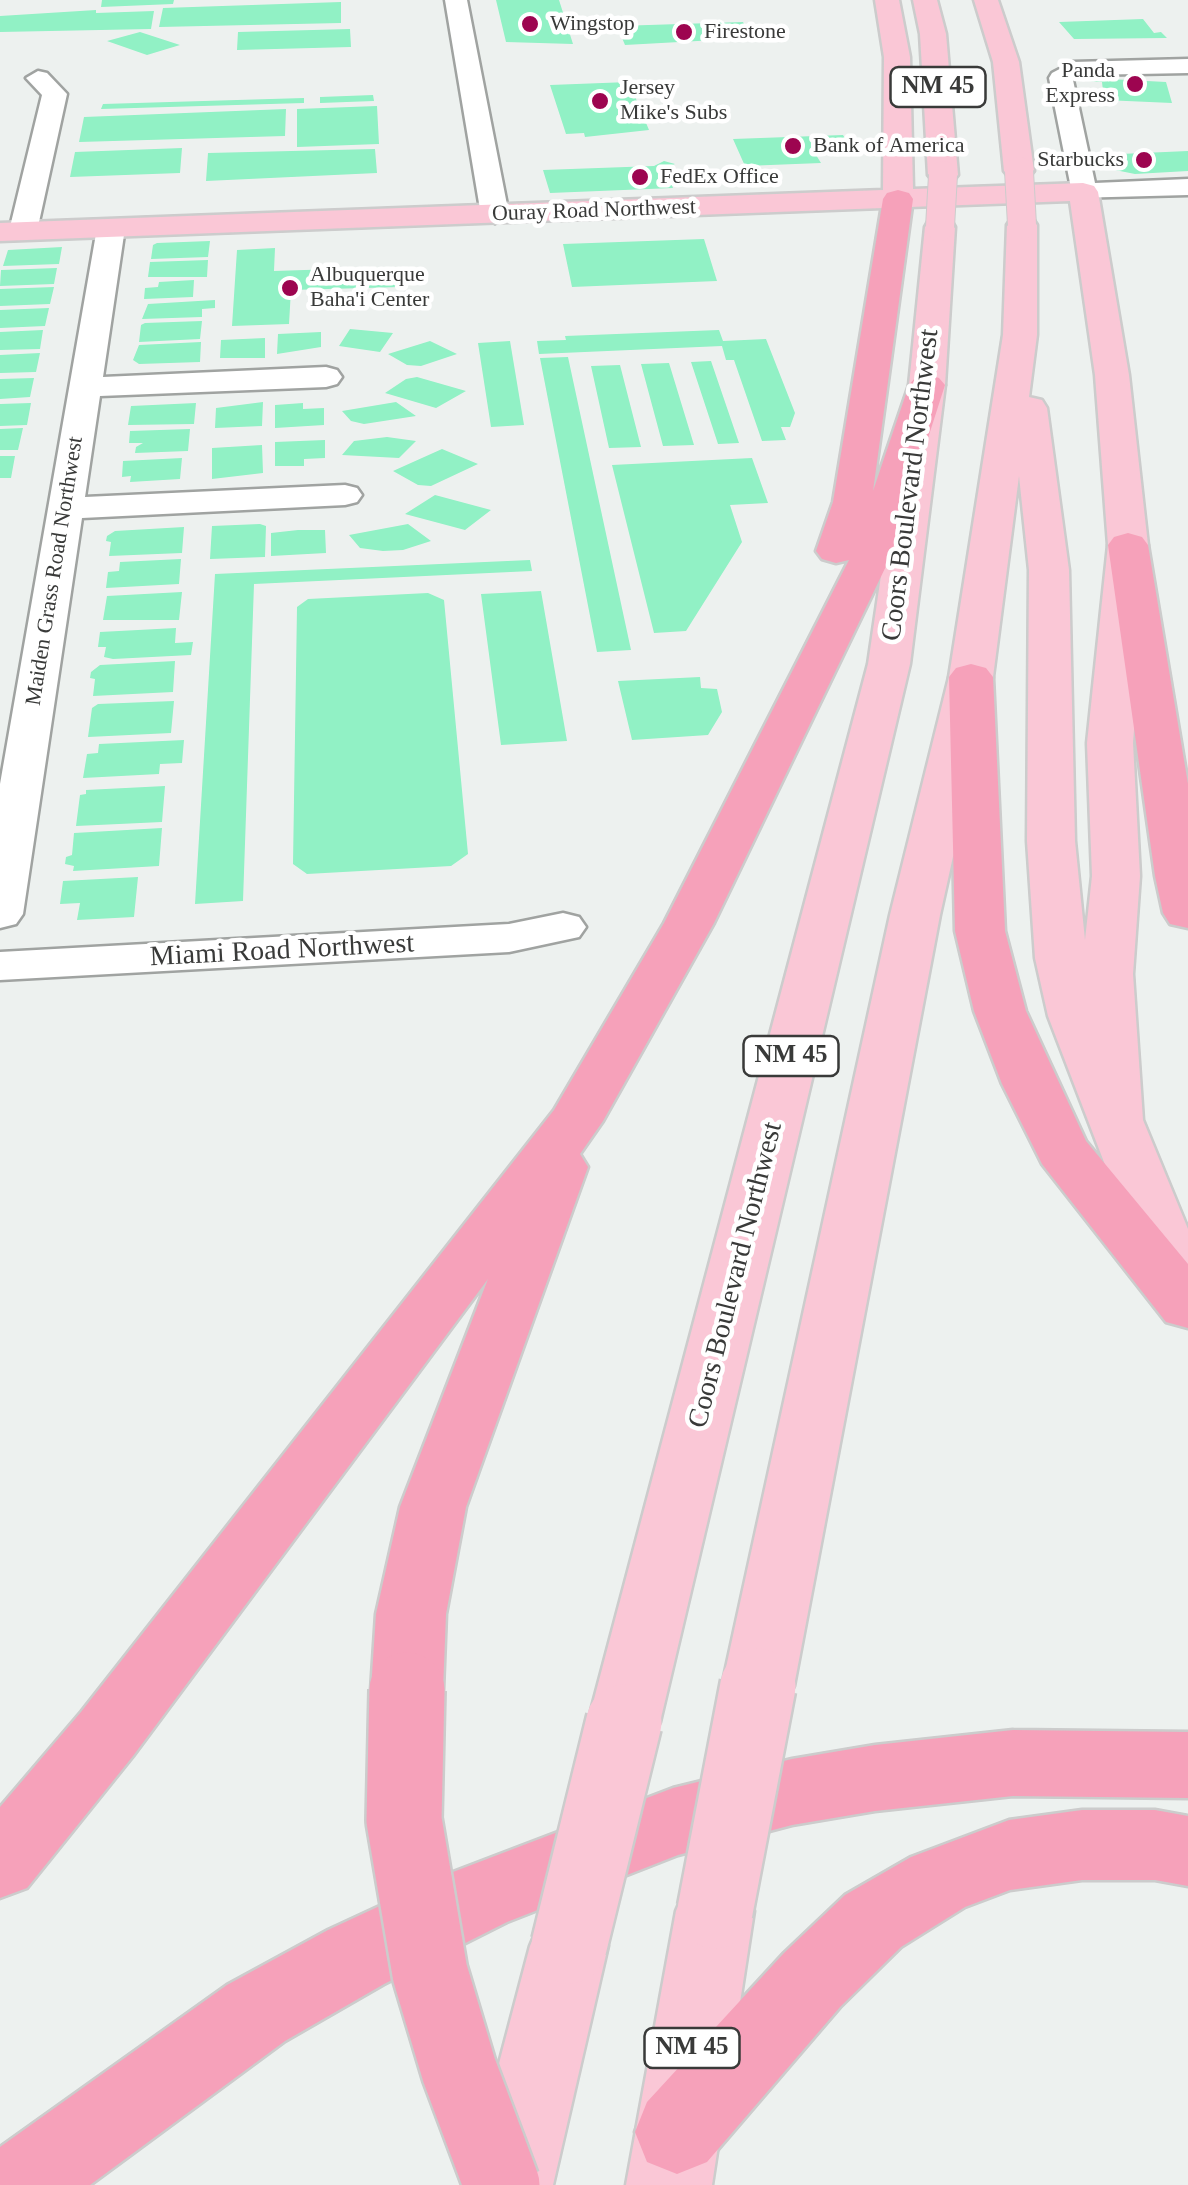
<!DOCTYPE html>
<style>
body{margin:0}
canvas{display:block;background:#edf1ef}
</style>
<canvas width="1188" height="2185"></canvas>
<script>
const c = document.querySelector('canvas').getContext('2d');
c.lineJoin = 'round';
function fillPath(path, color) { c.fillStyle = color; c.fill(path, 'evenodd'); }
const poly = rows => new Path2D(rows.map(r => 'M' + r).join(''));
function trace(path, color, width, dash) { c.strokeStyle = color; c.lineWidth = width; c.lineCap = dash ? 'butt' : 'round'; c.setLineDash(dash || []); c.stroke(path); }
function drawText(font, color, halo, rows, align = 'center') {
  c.font = font + ' "Times New Roman",serif'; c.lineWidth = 9; c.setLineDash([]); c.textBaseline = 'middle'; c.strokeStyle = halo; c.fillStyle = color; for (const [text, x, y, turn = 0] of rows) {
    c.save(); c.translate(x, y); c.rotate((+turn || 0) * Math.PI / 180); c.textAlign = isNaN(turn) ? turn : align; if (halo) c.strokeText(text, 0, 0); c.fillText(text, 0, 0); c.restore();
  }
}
const building = poly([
 [102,0,174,0,173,4,101,7],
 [496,0,559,0,573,44,506,42],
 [341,2,341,23,159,27,163,8],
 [96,10,96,13,154,11,151,29,0,32,0,16],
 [1143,19,1154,33,1161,32,1167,38,1074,39,1059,22],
 [743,22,752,38,625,45,617,26],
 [350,29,351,47,237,50,238,32],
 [140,32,180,45,147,55,107,41],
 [1090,78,1166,82,1172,103,1104,100,1102,82,1089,81],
 [629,82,649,130,585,137,584,133,566,134,550,85],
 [373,95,374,101,320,103,320,97],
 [304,98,304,103,101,109,103,104],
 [377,106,379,144,297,147,297,109],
 [286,109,285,136,79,142,84,117],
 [843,135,854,153,816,155,821,163,745,166,733,139],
 [182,148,180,173,70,177,75,152],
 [375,149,377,173,206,181,208,153],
 [1188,151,1188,171,1135,174,1115,170,1128,162,1120,154],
 [664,161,675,164,665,168,673,188,550,193,543,170,654,166],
 [704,239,717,281,572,287,563,244],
 [210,241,208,257,151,259,153,245,157,243],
 [62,247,59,264,3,266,8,250],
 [275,248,274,271,397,267,400,287,291,290,289,324,232,326,237,250],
 [208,260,207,277,148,277,150,262],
 [57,268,54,284,0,286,1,270],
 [194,280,193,297,144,299,145,288,158,287,159,282],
 [54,287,50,304,0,306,0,289],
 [215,300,215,308,202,309,202,317,142,319,148,304],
 [49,308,45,326,0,328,0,310],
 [202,321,200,339,139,342,141,325,145,323],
 [350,329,393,333,380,352,339,346],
 [43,330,40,349,0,350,0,332],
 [719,330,723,341,766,339,795,413,790,427,781,427,786,440,762,441,734,360,726,360,722,346,539,354,537,341,566,340,565,336],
 [321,332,321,347,277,354,278,334],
 [265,338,265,358,220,358,221,340],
 [430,341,457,354,421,366,407,365,388,354],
 [510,341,524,425,491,427,478,343],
 [201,342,200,362,139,364,133,360,139,345],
 [40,353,36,372,0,373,0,355],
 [568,357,631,650,597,652,540,358],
 [711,361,739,443,718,444,691,362],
 [669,363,694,445,663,446,641,364],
 [620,365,641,447,609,448,591,366],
 [417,377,466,391,436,408,385,393,406,379],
 [34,378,30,397,0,399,0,379],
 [263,402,262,426,215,428,216,408],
 [396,402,416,416,364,424,351,421,342,411],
 [31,403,27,425,0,426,0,404],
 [196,403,194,424,128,425,131,406],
 [303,403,303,409,324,408,324,425,275,428,275,405],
 [23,428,18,450,0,450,0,429],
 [190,429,188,451,135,453,136,447,143,443,129,443,130,431],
 [387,437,416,441,399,458,342,455,354,441],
 [325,440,325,458,304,459,304,466,275,466,275,442],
 [262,445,263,473,212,479,212,448],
 [442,449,478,464,431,486,418,485,393,471],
 [0,456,15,456,11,478,0,478],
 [182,458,180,479,130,482,131,476,122,477,123,461],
 [752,458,768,503,730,505,742,542,686,631,654,633,612,465],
 [435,495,491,510,465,530,405,514],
 [260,524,266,526,265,557,210,559,212,526],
 [408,524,431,541,403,550,383,551,360,548,349,535],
 [184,527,182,553,109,556,111,542,106,541,107,536,115,531],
 [298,530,325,530,326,553,271,556,271,533],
 [181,559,179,584,106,588,108,572,119,571,120,562],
 [530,560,532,571,254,584,243,901,195,904,215,574],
 [541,591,567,741,501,745,481,594],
 [182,592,179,620,103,620,107,596],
 [428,593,444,600,468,854,451,866,307,874,293,864,297,607,308,599],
 [176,628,175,643,193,642,191,655,113,659,104,657,106,647,98,647,100,632],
 [175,661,173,692,93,696,95,679,90,678,91,672,100,665],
 [700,677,701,688,717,689,722,712,708,735,632,740,618,681],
 [174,701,171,733,88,737,92,708,98,704],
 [184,740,182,763,160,764,159,774,83,778,87,754,98,753,99,744],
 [165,786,162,822,76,826,80,795,86,794,86,790],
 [162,828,159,866,73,871,74,866,65,864,66,857,72,855,74,833],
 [138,877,134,917,77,920,80,903,60,904,63,881]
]);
const minor = poly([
 [445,0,467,0,509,215,495,223,481,215,445,0],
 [1188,59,1188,73,1085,75,1073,80,1095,183,1188,179,1188,195,1073,198,1049,78,1052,73,1073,62,1188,59],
 [38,71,47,73,67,94,37,231,23,239,9,231,42,95,26,78,38,71],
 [111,220,125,228,103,377,326,367,337,370,342,377,337,384,326,387,100,396,85,497,345,485,357,488,362,495,357,502,345,505,82,518,23,914,16,924,0,928,0,784,97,228,111,220],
 [563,913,579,917,586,927,579,937,509,952,0,980,0,952,509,924,563,913]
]);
const major = poly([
 [875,0,899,0,910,57,913,189,1083,183,1094,186,1098,192,1129,375,1148,545,1133,743,1140,876,1133,974,1143,1120,1188,1229,1188,1325,1166,1319,1158,1303,1048,1016,1035,958,1027,841,1029,570,1019,476,993,677,940,915,794,1686,783,1708,758,1717,733,1708,722,1686,890,915,949,677,1003,335,1007,225,1011,219,1022,216,1033,219,1037,225,1037,335,1029,397,1042,400,1047,408,1069,570,1075,841,1085,940,1092,876,1087,743,1108,545,1095,375,1070,201,0,241,0,223,883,190,884,57,875,0],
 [913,0,937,0,946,34,958,175,953,181,943,184,933,181,928,175,920,34,913,0],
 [974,0,998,0,1019,62,1034,171,1029,177,1009,177,1004,171,993,62,974,0],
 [940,218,951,220,955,227,945,385,910,664,660,1722,650,1744,624,1754,598,1744,588,1722,868,664,909,385,925,227,929,220,940,218],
 [715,1875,743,1885,754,1911,712,2185,626,2185,676,1911,687,1885,715,1875],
 [569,1909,597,1920,608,1946,553,2185,467,2185,530,1946,541,1920,569,1909]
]);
const highway = poly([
 [898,190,909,193,913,199,873,491,909,385,915,378,927,374,939,378,945,385,889,560,714,923,603,1121,580,1154,588,1167,466,1507,446,1614,443,1690,432,1712,407,1721,382,1712,371,1690,376,1614,400,1507,488,1279,133,1756,27,1888,0,1898,0,1807,81,1712,554,1110,664,923,849,560,836,563,822,559,816,551,833,502,883,199,887,193,898,190],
 [1128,533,1142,537,1148,545,1188,784,1188,928,1170,924,1163,913,1155,876,1108,545,1114,537,1128,533],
 [971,664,986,668,993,677,1005,931,1026,1011,1086,1141,1188,1264,1188,1328,1166,1322,1042,1164,1002,1084,974,1011,955,931,949,677,956,668,971,664],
 [1013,1730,1188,1732,1188,1798,1013,1796,875,1811,792,1825,678,1855,507,1922,384,1984,285,2041,90,2185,0,2185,0,2147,227,1985,328,1930,453,1872,673,1788,792,1759,875,1745,1013,1730],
 [1082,1810,1155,1810,1188,1816,1188,1886,1155,1880,1082,1880,1010,1890,965,1907,901,1947,840,2007,707,2162,677,2174,647,2162,635,2132,647,2102,784,1953,845,1895,911,1857,1009,1820,1082,1810]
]);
const majorBridgeFar1 = poly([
 [1019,171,1022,225],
 [940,227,943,175]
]);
const majorBridge = poly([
 [715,1911,758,1686],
 [569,1946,624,1722]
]);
const highwayBridge = poly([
 [407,1690,404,1820,430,1973,459,2070,502,2185]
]);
const markers = [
 [530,24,10,"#9d0550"],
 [684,32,10,"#9d0550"],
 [1135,84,10,"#9d0550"],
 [600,101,10,"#9d0550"],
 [793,146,10,"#9d0550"],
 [1144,160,10,"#9d0550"],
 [640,177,10,"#9d0550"],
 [290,288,10,"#9d0550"]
];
const farPoinames = [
 ["Wingstop",550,24],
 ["Firestone",704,32],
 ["Panda",1115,71,"right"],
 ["Express",1115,96,"right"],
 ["Jersey",620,88],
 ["Mike's Subs",620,113],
 ["Bank of America",813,146],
 ["Starbucks",1124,160,"right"],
 ["FedEx Office",660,177],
 ["Albuquerque",310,275],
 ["Baha'i Center",310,300]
];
const farStreetnames = [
 ["Ouray Road Northwest",594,211,-2],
 ["Maiden Grass Road Northwest",55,571,-81]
];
const shields = [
 [938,87,95],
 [791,1056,95],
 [692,2048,95]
];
const shieldNames = [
 ["NM 45",938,87],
 ["NM 45",791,1056],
 ["NM 45",692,2048]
];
const streetNames = [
 ["Coors Boulevard Northwest",911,485,-83],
 ["Miami Road Northwest",282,951,-3],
 ["Coors Boulevard Northwest",736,1275,-76]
];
fillPath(building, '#91f1c5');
trace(minor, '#a0a3a1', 5);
trace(major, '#ccc', 5);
trace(highway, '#ccc', 5);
fillPath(minor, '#fff');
fillPath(major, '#fac7d6');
fillPath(highway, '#f6a1ba');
trace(majorBridgeFar1, '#ccc', 30, []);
trace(majorBridge, '#ccc', 80, []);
trace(highwayBridge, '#ccc', 80, []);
trace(majorBridgeFar1, '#fac7d6', 28);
trace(majorBridge, '#fac7d6', 75);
trace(highwayBridge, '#f6a1ba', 75);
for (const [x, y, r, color] of markers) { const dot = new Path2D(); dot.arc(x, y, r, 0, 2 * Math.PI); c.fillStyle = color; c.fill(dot); trace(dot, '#fff', 4); }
drawText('22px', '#393a39', '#fff', farPoinames, 'left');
drawText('22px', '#393a39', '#fff', farStreetnames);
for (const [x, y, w] of shields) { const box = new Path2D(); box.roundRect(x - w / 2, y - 20, w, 40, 8); c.fillStyle = '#fff'; c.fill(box); trace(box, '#393a39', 2.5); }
drawText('bold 25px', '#393a39', null, shieldNames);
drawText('28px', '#393a39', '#fff', streetNames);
</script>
